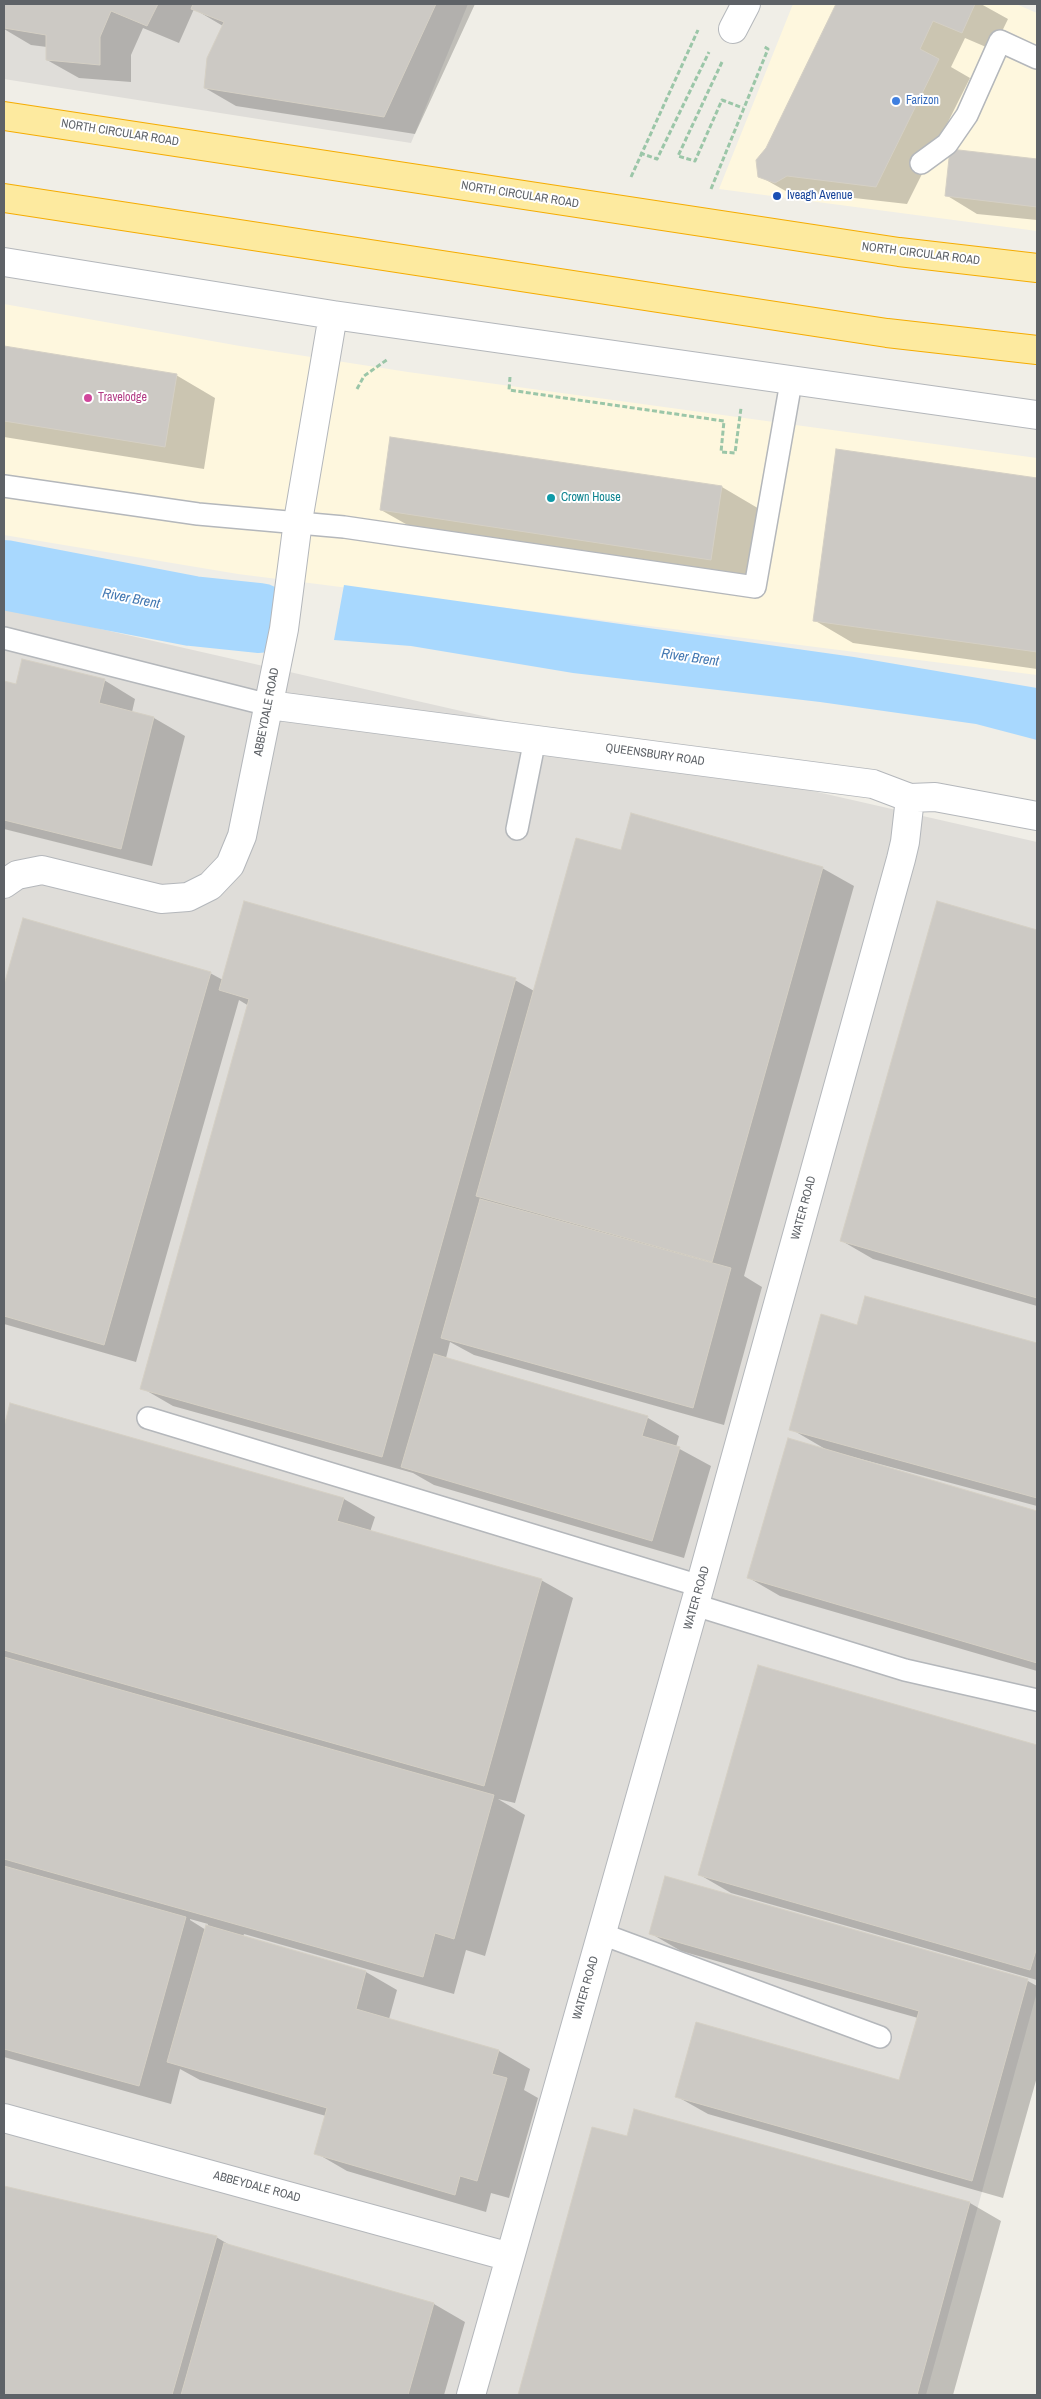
<!DOCTYPE html>
<style>
body{margin:0}
#map{position:relative;width:1041px;height:2399px;overflow:hidden;background:#f0eee7;font-family:"Archivo Narrow",sans-serif}
canvas{display:block}
.frame{position:absolute;inset:0;border:5px solid #5e6267;pointer-events:none}
</style>
<div id="map">
<canvas width="1041" height="2399"></canvas>
<div class="frame"></div>
</div>
<script>
const c = document.querySelector('canvas').getContext('2d');
c.lineJoin = 'round';
function fillPath(path, color) { c.fillStyle = color; c.fill(path, 'evenodd'); }
const poly = rows => new Path2D(rows.map(r => 'M' + r).join(''));
function trace(path, color, width, dash) { c.strokeStyle = color; c.lineWidth = width; c.lineCap = dash ? 'butt' : 'round'; c.setLineDash(dash || []); c.stroke(path); }
function drawText(font, color, halo, rows, align = 'center') {
  c.font = font + ' "Archivo Narrow",sans-serif'; c.lineWidth = 4; c.setLineDash([]); c.textBaseline = 'middle'; c.strokeStyle = halo; c.fillStyle = color; for (const [text, x, y, turn = 0] of rows) {
    c.save(); c.translate(x, y); c.rotate((+turn || 0) * Math.PI / 180); c.textAlign = isNaN(turn) ? turn : align; if (halo) c.strokeText(text, 0, 0); c.fillText(text, 0, 0); c.restore();
  }
}
const commercial = poly([
 [793,4,1016,4,1037,13,1037,231,719,189],
 [4,304,240,346,408,372,1037,458,1037,675,238,574,4,535]
]);
const industrial = poly([
 [4,4,468,4,411,143,4,79],
 [4,607,1037,842,1037,1992,926,2395,4,2395]
]);
const water = poly([
 [344,585,854,657,1037,688,1037,740,976,724,820,702,573,673,411,646,334,640]
]);
const shadow = poly([
 [4,4,475,4,415,134,236,106,205,88,223,26,194,9,179,43,143,28,131,55,131,82,79,78,47,60,47,47,31,45,4,29],
 [838,4,981,4,1008,19,993,50,965,38,951,67,970,78,907,204,819,194,807,200,789,189,789,192,796,196,791,194,759,176,767,149],
 [951,150,1037,160,1037,220,977,214,946,195],
 [4,347,176,375,215,398,204,469,4,437],
 [838,451,1037,479,1037,669,853,643,814,620],
 [722,487,761,510,750,582,420,532,381,510],
 [104,680,135,699,132,712,154,718,185,736,152,866,4,829,4,682,17,685],
 [621,852,822,868,854,886,744,1276,762,1287,724,1425,474,1355,450,1342,446,1358,648,1418,679,1436,676,1447,711,1466,684,1558,434,1485,413,1473,173,1406,142,1388,249,1006,239,1000,136,1362,4,1324,4,989,24,920,210,973,223,980,515,980,534,991],
 [938,903,1037,931,1037,1306,873,1259,842,1241],
 [866,1297,1037,1344,1037,1506,827,1450,791,1429,858,1326],
 [11,1405,344,1499,375,1517,370,1532,541,1580,573,1598,515,1803,498,1799,525,1815,485,1956,466,1950,454,1994,244,1934,243,1937,366,1972,397,1990,389,2019,499,2051,530,2069,524,2090,538,2098,509,2198,491,2193,486,2212,347,2171,316,2153,326,2116,200,2080,180,2069,171,2104,4,2057,4,1431],
 [190,1919,208,1924,206,1930,190,1920],
 [788,1440,1037,1512,1037,1671,780,1596,749,1578],
 [759,1667,1037,1746,1037,1980,731,1893,700,1875],
 [666,1877,1028,1981,1037,1986,1037,2077,1003,2198,708,2114,676,2096,900,2082,918,2018,681,1951,650,1933],
 [593,2129,627,2138,970,2203,1001,2221,953,2395,520,2395],
 [4,2187,216,2237,233,2247,434,2304,465,2322,444,2395,4,2395]
]);
const river = poly([
 [4,575,192,611,259,618]
]);
const building = poly([
 [4,4,158,4,147,26,111,11,100,37,100,65,46,60,46,35,4,28,4,4],
 [193,4,436,4,384,117,204,88,207,58,224,22,191,9,193,4],
 [836,4,975,4,962,33,933,21,920,49,939,59,876,187,787,176,775,183,758,177,756,160,766,148,836,4],
 [950,149,1037,159,1037,207,945,196,950,149],
 [4,346,177,374,165,447,4,421,4,346],
 [390,437,722,486,711,560,380,510,390,437],
 [836,449,1037,478,1037,652,813,621,836,449],
 [22,659,105,679,99,703,154,717,121,849,4,820,4,681,16,684,22,659],
 [631,813,823,867,712,1262,476,1196,576,838,621,850,631,813],
 [244,901,516,978,382,1457,140,1389,249,999,219,990,244,901],
 [937,901,1037,930,1037,1298,840,1241,937,901],
 [23,918,211,972,104,1345,4,1316,4,985,23,918],
 [480,1199,731,1268,693,1408,441,1338,480,1199],
 [865,1296,1037,1343,1037,1498,789,1430,821,1314,857,1325,865,1296],
 [434,1354,648,1416,642,1436,680,1447,652,1541,401,1467,434,1354],
 [10,1403,344,1498,337,1521,542,1579,484,1786,4,1650,4,1427,10,1403],
 [788,1438,1037,1511,1037,1663,747,1578,788,1438],
 [4,1657,494,1795,454,1939,435,1933,423,1977,4,1859,4,1657],
 [758,1665,1037,1745,1037,1947,1030,1970,698,1875,758,1665],
 [4,1866,186,1917,139,2086,4,2049,4,1866],
 [665,1876,1028,1979,972,2181,675,2097,696,2022,899,2080,919,2011,649,1934,665,1876],
 [206,1925,366,1971,356,2009,499,2050,492,2074,507,2078,477,2181,460,2176,455,2195,314,2154,327,2108,167,2062,206,1925],
 [634,2109,970,2202,917,2395,518,2395,592,2127,627,2136,634,2109],
 [4,2186,217,2236,172,2395,4,2395,4,2186],
 [224,2243,434,2303,408,2395,181,2395,224,2243]
]);
const path = poly([
 [722,62,678,156,695,161,722,100,743,108],
 [640,153,657,159,709,52],
 [631,177,698,30],
 [711,189,768,49,763,46],
 [510,377,509,390,724,421,721,452,735,453,741,408],
 [357,389,364,376,388,359]
]);
const service = poly([
 [921,163,947,144,967,115,1000,41,1037,58],
 [4,486,198,514,344,527,755,587,791,382],
 [4,638,269,705],
 [517,829,535,739],
 [148,1418,700,1586],
 [695,1605,905,1670,1037,1700],
 [602,1934,880,2037]
]);
const minor = poly([
 [733,29,746,4],
 [4,262,333,315,1037,415],
 [269,705,873,784,910,798,935,797,1037,816],
 [4,884,17,875,42,870,161,899,188,897,210,886,230,865,242,836,284,629,298,521,333,315],
 [4,2118,510,2257],
 [471,2395,700,1586,901,859,905,842,910,798]
]);
const trunk = poly([
 [4,116,899,252,1037,268],
 [4,198,887,333,1037,350]
]);
const markers = [
 [896,101,5,"#3f7fe0"],
 [777,196,5,"#1a4fb4"],
 [88,398,5,"#d1479c"],
 [551,498,5,"#0f9aa8"]
];
const shopNames = [
 ["Farizon",906,101]
];
const streetNames = [
 ["NORTH CIRCULAR ROAD",120,133,9],
 ["NORTH CIRCULAR ROAD",520,195,9],
 ["NORTH CIRCULAR ROAD",921,254,7],
 ["ABBEYDALE ROAD",267,712,-79],
 ["QUEENSBURY ROAD",655,755,8],
 ["WATER ROAD",804,1208,-75],
 ["WATER ROAD",697,1598,-74],
 ["WATER ROAD",586,1988,-74],
 ["ABBEYDALE ROAD",257,2187,15]
];
const transitNames = [
 ["Iveagh Avenue",787,196]
];
const hotelNames = [
 ["Travelodge",98,398]
];
const cultureNames = [
 ["Crown House",561,498]
];
const waterNames = [
 ["River Brent",131,599,11],
 ["River Brent",690,658,8]
];
fillPath(commercial, '#fef7de');
fillPath(industrial, '#dfddd9');
fillPath(water, '#a8d8fe');
fillPath(shadow, '#0003');
trace(river, '#a8d8fe', 70);
fillPath(building, '#ccc9c4');
trace(building, '#d5d0c5', 1);
trace(service, '#b4b7bb', 24);
trace(minor, '#b4b7bb', 30);
trace(trunk, '#f5ac02', 30);
trace(path, '#9bc6a8', 3, [5, 2.5]);
trace(service, '#fff', 21);
trace(minor, '#fff', 28);
trace(trunk, '#fdea9f', 28);
for (const [x, y, r, color] of markers) { const dot = new Path2D(); dot.arc(x, y, r, 0, 2 * Math.PI); c.fillStyle = color; c.fill(dot); trace(dot, '#fff', 2); }
drawText('12px', '#366cbe', '#fff', shopNames, 'left');
drawText('12px', '#5e6267', '#fff', streetNames);
drawText('12px', '#164399', '#fff', transitNames, 'left');
drawText('12px', '#b23c85', '#fff', hotelNames, 'left');
drawText('12px', '#0d838f', '#fff', cultureNames, 'left');
drawText('italic 14px', '#4378b2', '#fff', waterNames);
</script>
